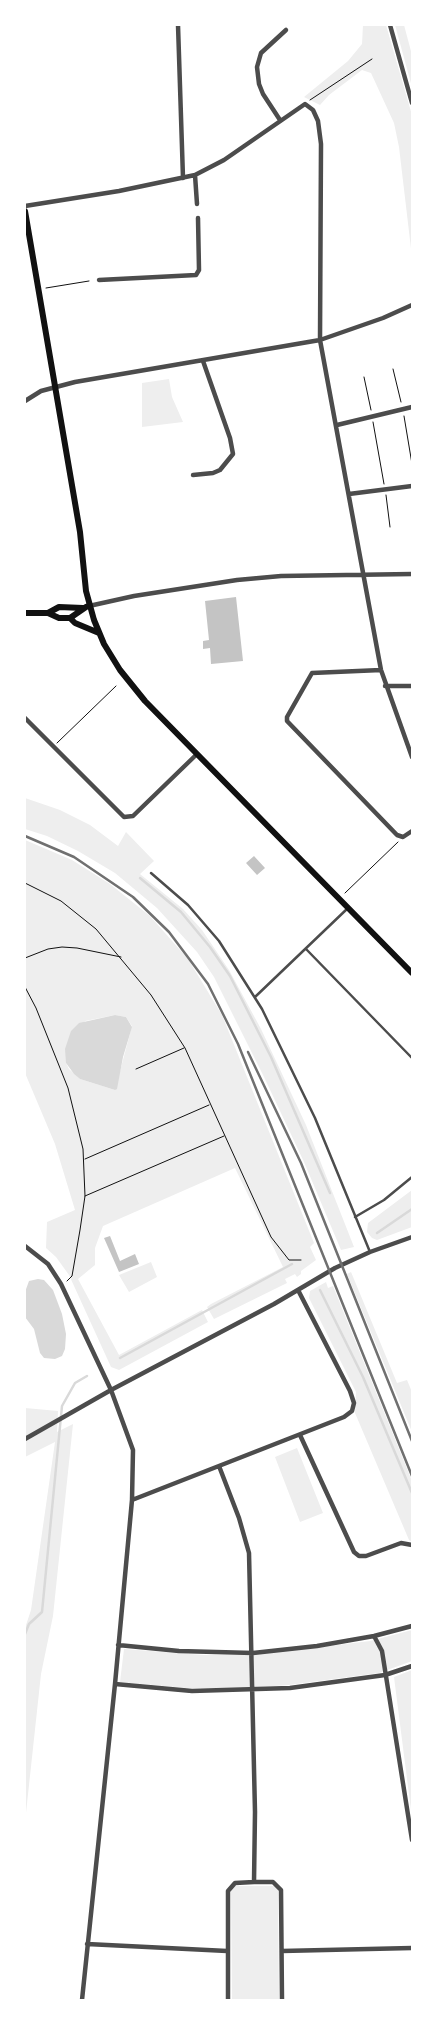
<!DOCTYPE html>
<style>
body{margin:0}
#map{position:relative;width:437px;height:2025px;overflow:hidden;background:#fff;font-family:"PT Sans",sans-serif}
canvas{display:block}
.frame{position:absolute;inset:0;border:26px solid #fff;pointer-events:none}
</style>
<div id="map">
<canvas width="437" height="2025"></canvas>
<div class="frame"></div>
</div>
<script>
const c = document.querySelector('canvas').getContext('2d');
c.lineJoin = 'round';
function fillPath(path, color) { c.fillStyle = color; c.fill(path, 'evenodd'); }
const poly = rows => new Path2D(rows.map(r => 'M' + r).join(''));
function trace(path, color, width, dash) { c.strokeStyle = color; c.lineWidth = width; c.lineCap = dash ? 'butt' : 'round'; c.setLineDash(dash || []); c.stroke(path); }
const green = poly([
 [363,25,386,25,412,115,412,257,399,147,394,123,371,73,362,70,329,95,320,105,304,97,348,61,362,44],
 [395,25,404,25,412,55,412,87],
 [169,379,172,397,183,422,142,427,142,383],
 [25,798,60,810,90,825,118,846,126,832,154,861,140,874,183,909,202,930,229,970,261,1029,306,1125,354,1247,341,1250,304,1162,264,1077,214,977,197,952,157,908,115,873,78,851,47,836,25,829],
 [25,840,72,860,110,884,150,916,188,959,222,1015,314,1243,310,1247,316,1260,301,1271,301,1274,297,1277,295,1274,285,1279,287,1283,214,1319,207,1307,211,1304,283,1267,235,1168,103,1226,95,1248,95,1265,78,1279,119,1355,202,1310,208,1322,119,1370,111,1367,69,1275,56,1257,46,1248,47,1222,75,1210,55,1144,25,1073],
 [115,1015,126,1017,132,1026,115,1090,80,1079,69,1069,66,1063,85,1021],
 [412,1190,412,1227,377,1240,372,1238,367,1232,368,1223],
 [151,1262,157,1277,129,1292,119,1275],
 [351,1272,397,1383,407,1380,412,1392,412,1432,347,1274],
 [326,1282,328,1288,333,1286,412,1481,412,1542,409,1540,355,1413,356,1392,309,1298,310,1291],
 [25,1408,58,1411,57,1432,73,1424,53,1616,41,1674,25,1822,25,1628,31,1610,55,1442,25,1457],
 [297,1448,323,1513,300,1522,275,1457],
 [412,1630,412,1661,379,1673,289,1685,241,1688,186,1688,120,1682,124,1649,204,1655,262,1654,370,1641],
 [412,1670,412,1818,394,1677],
 [234,1886,275,1886,278,1889,279,2000,232,2000,231,1889]
]);
const water = poly([
 [115,1015,126,1017,132,1027,123,1057,117,1089,115,1090,80,1079,74,1074,66,1063,65,1049,71,1031,79,1023],
 [38,1279,44,1280,53,1290,62,1314,66,1334,65,1349,62,1356,55,1359,44,1358,40,1353,34,1329,25,1317,25,1292,29,1281]
]);
const stream = poly([
 [140,878,181,912,210,947,230,976,271,1057,330,1193],
 [377,1233,412,1209],
 [320,1290,363,1377,412,1493],
 [120,1358,292,1264],
 [25,1634,29,1624,42,1612,62,1406,75,1383,87,1376]
]);
const building = poly([
 [236,597,243,661,211,664,210,648,203,649,203,641,209,640,205,601],
 [254,856,265,868,257,875,246,863],
 [110,1236,120,1261,135,1254,139,1264,119,1272,104,1238]
]);
const path = poly([
 [310,100,372,59],
 [46,288,89,281],
 [393,369,401,402],
 [364,377,371,410],
 [404,416,412,464],
 [373,422,384,484],
 [386,495,390,527],
 [57,743,116,686],
 [25,883,61,901,96,929,151,995,185,1048,271,1237,289,1260,301,1260],
 [345,893,398,842],
 [25,958,48,949,62,947,77,948,121,957],
 [25,987,36,1008,68,1088,83,1149,85,1196,80,1230,72,1276,67,1281],
 [136,1069,184,1048],
 [85,1159,209,1105],
 [85,1196,224,1136]
]);
const service = poly([
 [151,873,188,905,219,941,262,1009,315,1118,370,1252],
 [306,949,412,1058],
 [255,997,348,908],
 [355,1217,384,1200,412,1177]
]);
const minor = poly([
 [178,25,183,178],
 [390,25,412,103],
 [280,120,263,94,259,84,257,67,261,53,286,30],
 [195,175,197,204],
 [25,206,119,191,195,175,224,160,305,104,313,110,318,121,321,144,320,340,381,670,412,757],
 [99,280,196,275,199,270,198,218],
 [25,401,41,391,75,382,320,340,383,318,412,305],
 [337,425,412,407],
 [193,475,213,473,220,470,233,454,230,438,203,361],
 [349,494,412,486],
 [89,606,134,596,237,580,281,576,412,574],
 [381,670,312,673,287,717,287,721,397,835,403,837,412,831],
 [385,686,412,686],
 [25,718,124,817,133,816,197,754],
 [25,1246,48,1264,61,1284,111,1390,133,1450,132,1500,115,1684,82,2000],
 [300,1435,354,1552,359,1556,366,1556,401,1543,412,1545],
 [25,1439,111,1390,274,1304,335,1268,370,1252,412,1237],
 [219,1466,239,1518,249,1553,255,1812,254,1882],
 [132,1500,344,1417,352,1411,354,1403,350,1391,298,1290],
 [374,1636,382,1651,412,1840],
 [118,1645,179,1651,253,1653,317,1646,374,1636,412,1626],
 [115,1684,192,1691,290,1688,385,1675,412,1666],
 [87,1944,227,1951],
 [282,1951,412,1948],
 [228,2000,228,1891,235,1883,254,1882,273,1882,281,1890,282,2000]
]);
const secondary = poly([
 [25,211,80,532,86,591,94,620,104,644,120,670,145,701,412,973],
 [25,613,48,613,59,607,83,608],
 [48,613,59,618,70,618,86,607],
 [70,618,75,623,99,633]
]);
const rail = poly([
 [25,836,74,857,133,897,169,932,208,984,238,1044,412,1476],
 [248,1052,301,1163,412,1441]
]);
fillPath(green, '#eee');
fillPath(water, '#d9d9d9');
trace(stream, '#d9d9d9', 2.5);
fillPath(building, '#c4c4c4');
trace(path, '#111', 1);
trace(service, '#4c4c4c', 2.5);
trace(minor, '#4c4c4c', 4.5);
trace(secondary, '#111', 6);
trace(rail, '#707070', 2.5);
</script>
